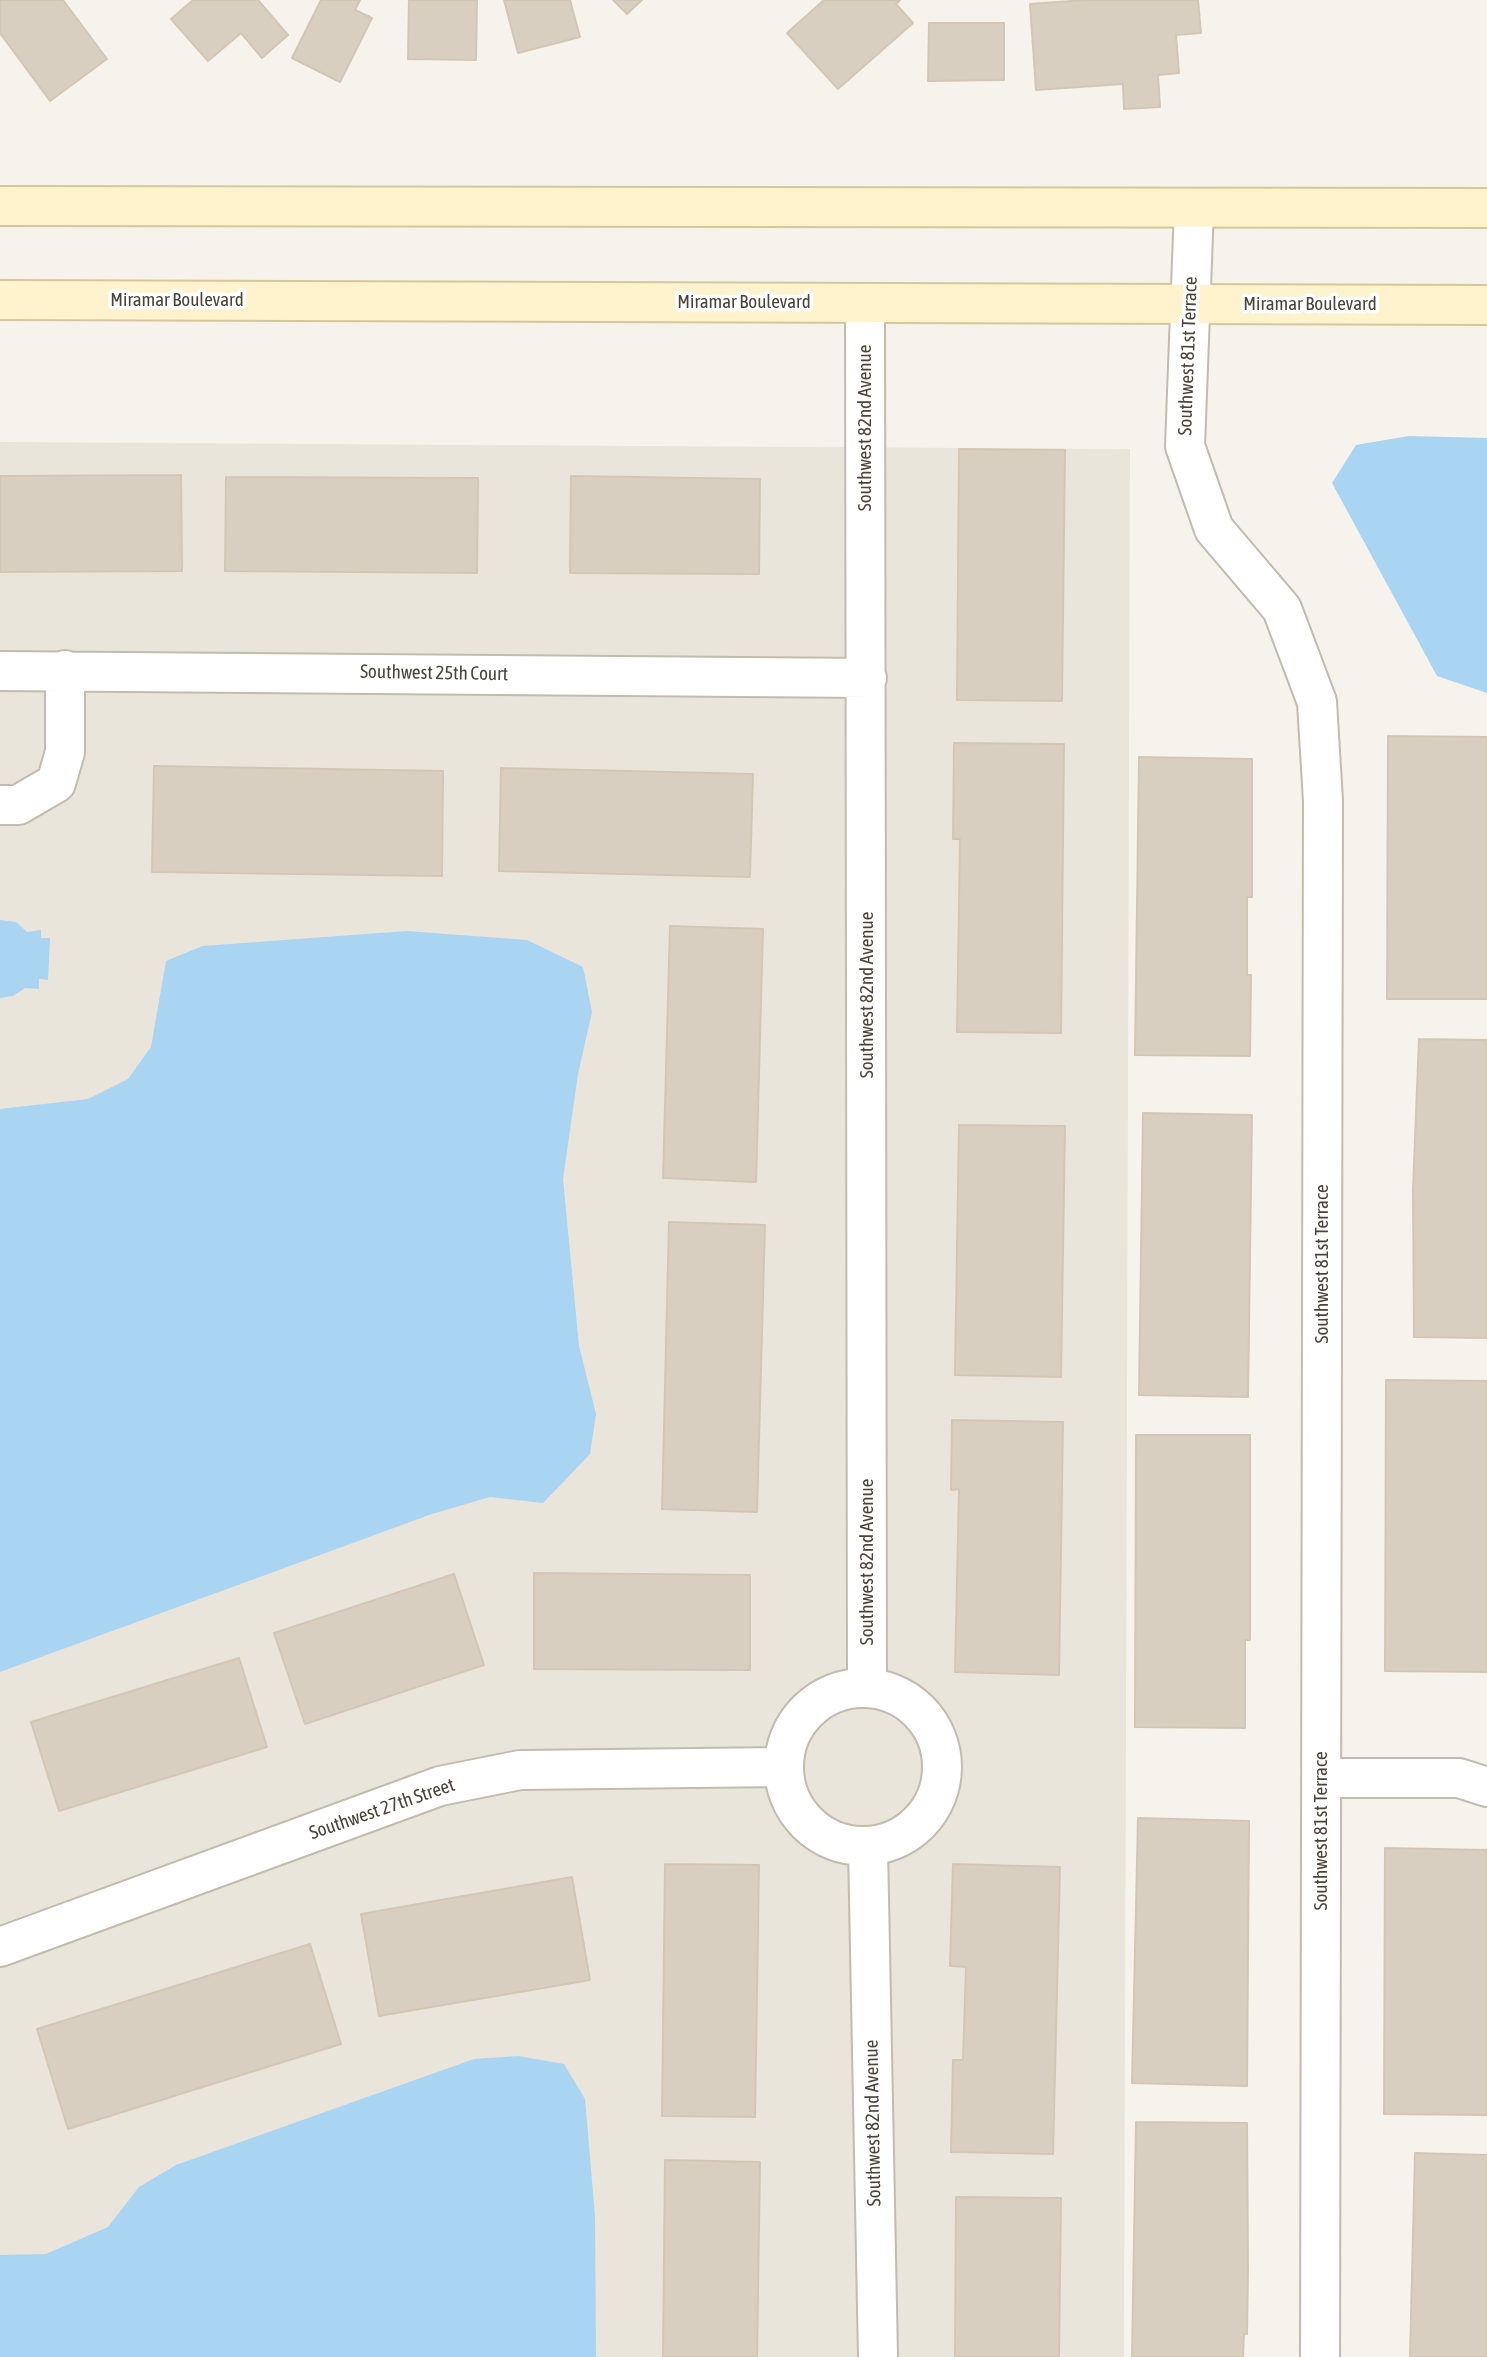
<!DOCTYPE html>
<style>
body{margin:0}
canvas{display:block;background:#f6f3ec}
</style>
<canvas width="1487" height="2357"></canvas>
<script>
const c = document.querySelector('canvas').getContext('2d');
c.lineJoin = 'round';
function fillPath(path, color) { c.fillStyle = color; c.fill(path, 'evenodd'); }
const poly = rows => new Path2D(rows.map(r => 'M' + r).join(''));
function trace(path, color, width, dash) { c.strokeStyle = color; c.lineWidth = width; c.lineCap = dash ? 'butt' : 'round'; c.setLineDash(dash || []); c.stroke(path); }
function drawText(font, color, halo, rows, align = 'center') {
  c.font = font + ' "Asap Condensed",sans-serif'; c.lineWidth = 7; c.setLineDash([]); c.textBaseline = 'middle'; c.strokeStyle = halo; c.fillStyle = color; for (const [text, x, y, turn = 0] of rows) {
    c.save(); c.translate(x, y); c.rotate((+turn || 0) * Math.PI / 180); c.textAlign = isNaN(turn) ? turn : align; if (halo) c.strokeText(text, 0, 0); c.fillText(text, 0, 0); c.restore();
  }
}
const residential = poly([
 [0,442,1130,449,1124,2357,0,2357]
]);
const water = poly([
 [1409,436,1487,438,1487,693,1437,676,1332,483,1356,445],
 [0,920,16,922,27,932,41,930,41,938,50,938,48,980,39,979,39,989,25,988,13,996,0,998],
 [407,931,527,940,583,967,592,1012,578,1074,563,1179,579,1346,596,1414,590,1454,543,1503,490,1497,432,1514,0,1672,0,1109,88,1099,128,1079,151,1047,166,961,202,946],
 [518,2056,564,2064,585,2099,595,2216,596,2357,0,2357,0,2255,46,2254,108,2227,139,2187,176,2165,474,2059]
]);
const building = poly([
 [0,0,63,0,107,59,50,101,0,33,0,0],
 [193,0,258,0,288,35,262,58,241,33,208,61,171,19,193,0],
 [321,0,360,0,355,10,372,18,340,82,292,58,321,0],
 [409,0,477,0,476,60,408,59,409,0],
 [504,0,570,0,580,37,518,53,504,0],
 [613,0,642,0,627,14,613,0],
 [824,0,900,0,896,4,913,23,838,89,787,33,824,0],
 [1086,0,1198,0,1201,33,1176,35,1179,73,1158,75,1160,107,1124,109,1123,84,1036,90,1030,4,1086,0],
 [929,23,1004,23,1004,80,928,81,929,23],
 [959,449,1065,450,1062,701,957,700,959,449],
 [181,475,182,571,0,572,0,476,181,475],
 [571,476,760,479,759,574,570,573,571,476],
 [226,477,478,478,477,573,225,571,226,477],
 [1388,736,1487,737,1487,999,1387,999,1388,736],
 [954,743,1064,744,1061,1033,957,1032,960,839,953,839,954,743],
 [1139,757,1252,759,1252,897,1247,897,1247,975,1251,975,1250,1056,1135,1055,1139,757],
 [154,766,443,771,442,876,152,872,154,766],
 [501,768,753,774,750,877,499,871,501,768],
 [670,926,763,929,756,1182,663,1178,670,926],
 [1419,1039,1487,1040,1487,1338,1414,1337,1413,1189,1419,1039],
 [1143,1113,1252,1115,1248,1397,1139,1395,1143,1113],
 [959,1125,1065,1126,1061,1377,955,1375,959,1125],
 [669,1222,765,1225,757,1512,662,1509,669,1222],
 [1386,1380,1487,1381,1487,1672,1385,1671,1386,1380],
 [952,1420,1063,1422,1059,1675,955,1672,959,1489,951,1490,952,1420],
 [1136,1435,1250,1435,1250,1640,1245,1640,1245,1728,1135,1727,1136,1435],
 [534,1573,750,1575,750,1670,534,1669,534,1573],
 [454,1574,484,1665,305,1724,274,1633,454,1574],
 [239,1658,267,1747,59,1811,31,1722,239,1658],
 [1138,1818,1249,1821,1247,2086,1132,2083,1138,1818],
 [1385,1848,1487,1850,1487,2115,1384,2114,1385,1848],
 [665,1864,759,1865,755,2117,662,2116,665,1864],
 [953,1864,1060,1867,1053,2154,951,2152,953,2060,963,2060,966,1967,950,1966,953,1864],
 [572,1877,590,1980,379,2016,361,1914,572,1877],
 [310,1944,341,2044,68,2129,37,2029,310,1944],
 [1136,2122,1247,2123,1248,2272,1247,2334,1244,2334,1243,2357,1132,2357,1136,2122],
 [1415,2153,1487,2155,1487,2357,1410,2357,1415,2153],
 [665,2160,760,2162,757,2357,663,2357,665,2160],
 [956,2197,1061,2198,1059,2357,955,2357,956,2197]
]);
const street = poly([
 [1194,208,1185,446,1214,529,1282,609,1317,702,1323,801,1320,2357],
 [865,303,867,1687],
 [0,671,867,678],
 [0,805,18,805,56,783,65,752,65,670],
 '784 1767a79 79 0 1 1 158 0a79 79 0 1 1-158 0Z',
 [1321,1778,1459,1778,1487,1787],
 [868,1847,878,2357],
 [0,1947,440,1786,520,1770,783,1767]
]);
const secondary = poly([
 [0,206,1487,208],
 [0,300,1487,305]
]);
const streetNames = [
 ["Miramar Boulevard",177,300],
 ["Miramar Boulevard",744,302],
 ["Miramar Boulevard",1310,304],
 ["Southwest 81st Terrace",1188,356,-88],
 ["Southwest 82nd Avenue",865,428,-90],
 ["Southwest 25th Court",434,673,1],
 ["Southwest 82nd Avenue",867,995,-90],
 ["Southwest 81st Terrace",1322,1264,-90],
 ["Southwest 82nd Avenue",867,1562,-90],
 ["Southwest 27th Street",382,1809,-19],
 ["Southwest 81st Terrace",1321,1831,-90],
 ["Southwest 82nd Avenue",873,2123,-91]
];
fillPath(residential, '#eae5da');
fillPath(water, '#a9d4f2');
fillPath(building, '#d8cfc1');
trace(building, '#d3c7b4', 2);
trace(street, '#c2bbae', 42);
trace(secondary, '#d6c79b', 42);
trace(street, '#fff', 38);
trace(secondary, '#fff3cd', 38);
drawText('19px', '#4b4439', '#fff', streetNames);
</script>
